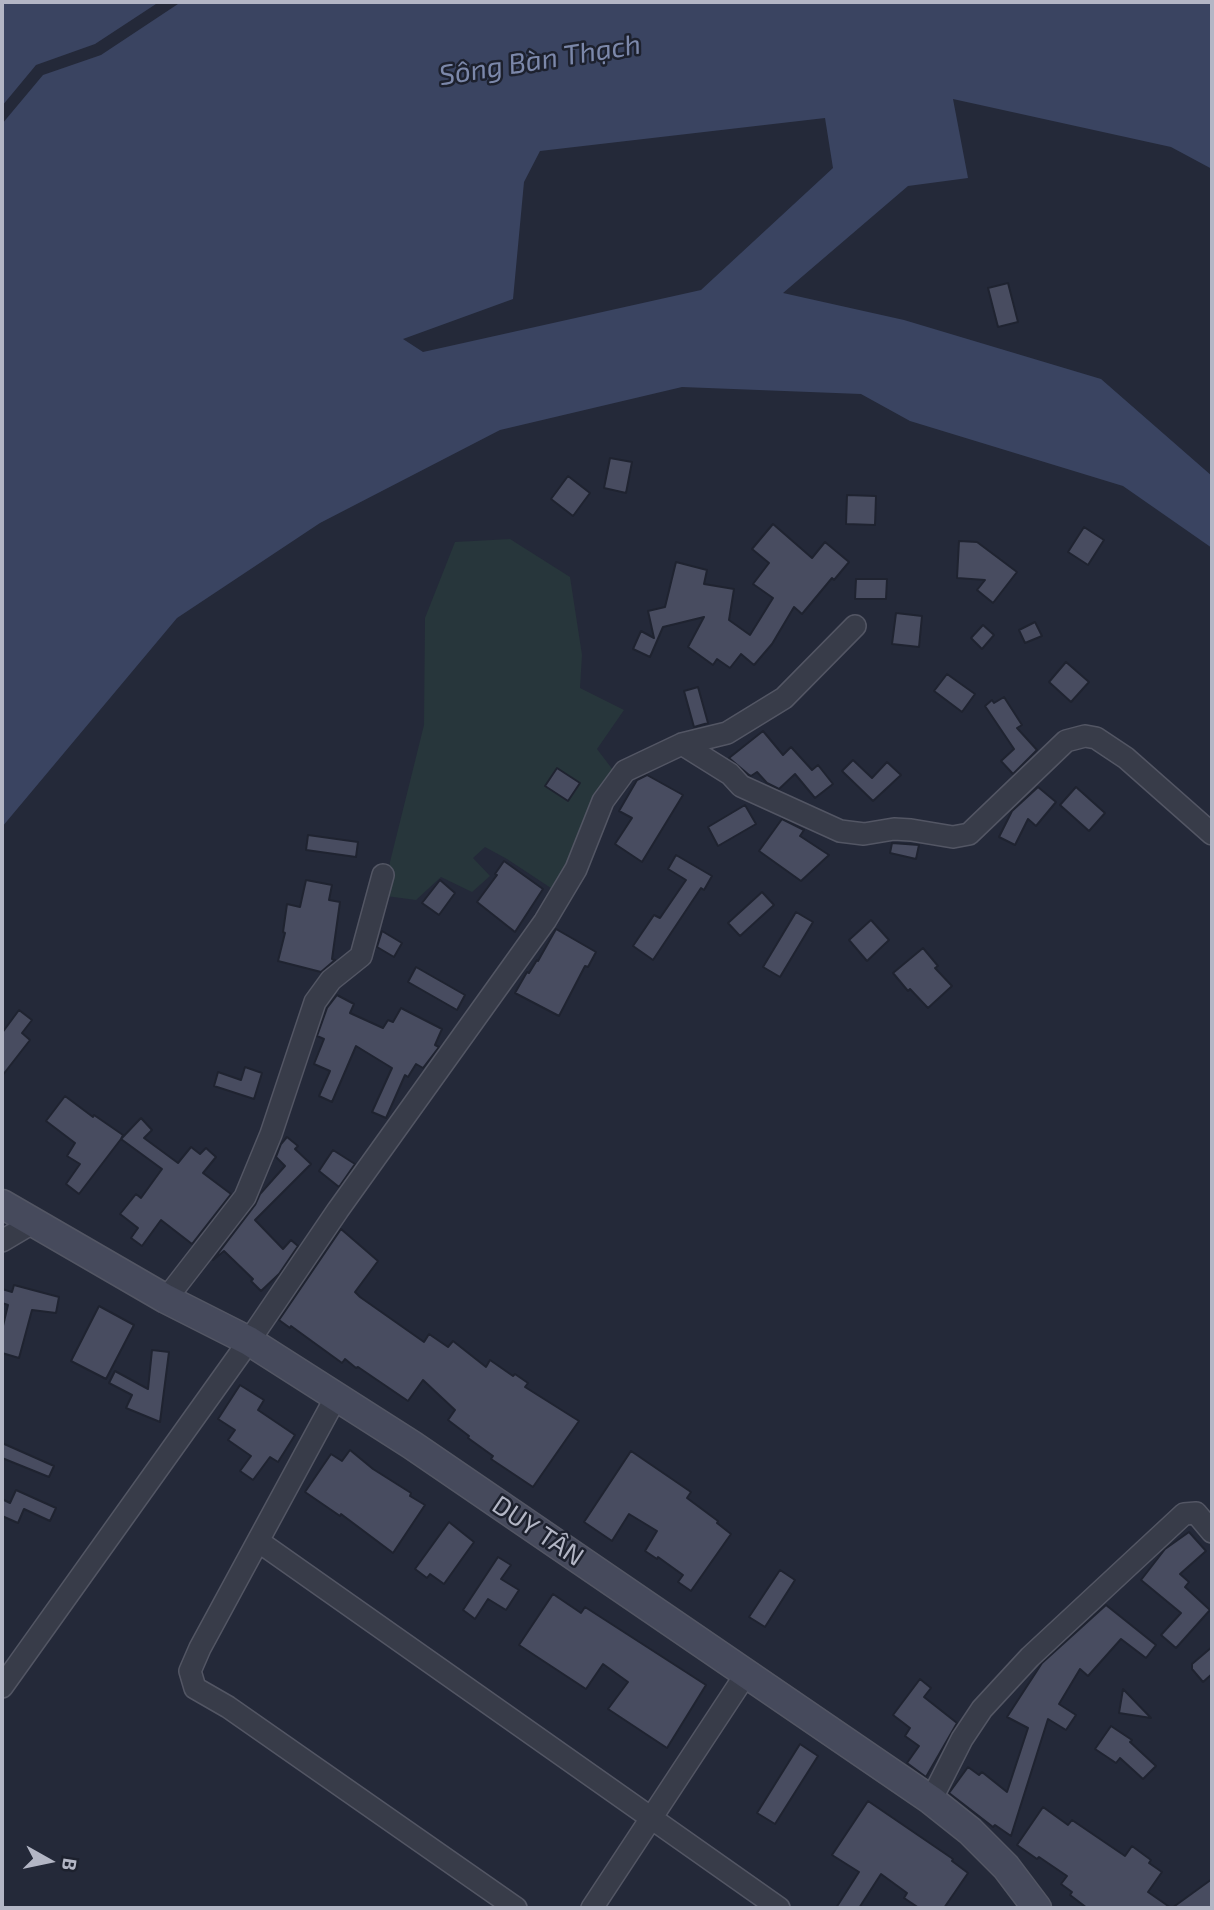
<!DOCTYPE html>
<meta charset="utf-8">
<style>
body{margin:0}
#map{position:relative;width:1214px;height:1910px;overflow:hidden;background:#242939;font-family:"Exo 2",sans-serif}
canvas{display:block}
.frame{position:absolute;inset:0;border:4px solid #b3b6c5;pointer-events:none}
.north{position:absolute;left:14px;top:1826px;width:70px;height:70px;-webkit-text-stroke:5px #1d212e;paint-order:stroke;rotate:99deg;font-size:19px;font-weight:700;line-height:28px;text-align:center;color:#b3b6c5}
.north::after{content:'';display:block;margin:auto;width:24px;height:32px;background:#b3b6c5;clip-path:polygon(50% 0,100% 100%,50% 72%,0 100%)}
</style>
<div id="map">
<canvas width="1214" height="1910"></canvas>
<div class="frame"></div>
<div class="north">B</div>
</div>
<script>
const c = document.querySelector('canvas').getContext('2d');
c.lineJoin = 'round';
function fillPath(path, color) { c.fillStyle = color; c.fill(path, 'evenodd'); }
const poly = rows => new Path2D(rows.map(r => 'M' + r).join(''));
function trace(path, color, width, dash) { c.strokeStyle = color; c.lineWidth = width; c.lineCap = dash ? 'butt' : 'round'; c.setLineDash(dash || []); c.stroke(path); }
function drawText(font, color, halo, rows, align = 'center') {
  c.font = font + ' "Exo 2",sans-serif'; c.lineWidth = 5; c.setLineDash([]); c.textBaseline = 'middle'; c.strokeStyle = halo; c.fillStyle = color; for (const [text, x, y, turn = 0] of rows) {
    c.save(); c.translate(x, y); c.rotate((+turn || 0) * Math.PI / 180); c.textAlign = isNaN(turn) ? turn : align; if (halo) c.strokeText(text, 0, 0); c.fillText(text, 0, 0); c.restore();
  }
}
const green = poly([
 [510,539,570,577,582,655,580,688,624,710,597,749,616,774,560,894,507,859,485,847,473,858,490,876,472,892,441,877,416,900,386,896,390,862,424,725,425,618,455,542]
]);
const water = poly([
 [2,2,159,2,95,44,36,65,2,106],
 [181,2,1212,2,1212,169,1171,147,953,99,968,178,908,186,783,293,904,320,1101,379,1212,476,1212,548,1123,486,910,421,861,394,682,387,500,430,320,523,177,618,2,827,2,124,43,75,101,55],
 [825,118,833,168,701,290,423,352,403,339,513,299,524,182,540,151]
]);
const building = poly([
 [1008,283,1018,322,998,327,988,288,1008,283],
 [610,458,632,462,626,493,604,488,610,458],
 [568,476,590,493,573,516,551,499,568,476],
 [847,495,876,496,875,525,846,524,847,495],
 [773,524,812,558,825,542,849,562,834,580,832,578,802,614,794,607,772,644,754,665,741,654,730,668,717,659,713,665,688,647,704,617,663,627,650,657,633,649,641,631,654,638,648,611,665,607,676,562,707,570,704,584,734,589,729,620,750,635,773,598,753,584,769,563,752,549,773,524],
 [1084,527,1104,540,1088,565,1068,552,1084,527],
 [959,541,977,542,1017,572,993,603,977,590,985,580,957,578,959,541],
 [856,579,887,579,886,599,855,599,856,579],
 [896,613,922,616,919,647,892,644,896,613],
 [1035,622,1042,636,1025,643,1019,630,1035,622],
 [983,625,994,635,982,649,971,638,983,625],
 [1066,662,1089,682,1071,702,1049,682,1066,662],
 [947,674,975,694,962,712,934,691,947,674],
 [698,687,708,723,694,727,684,691,698,687],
 [1004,697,1022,725,1017,728,1037,750,1013,774,1001,761,1014,749,985,706,992,700,994,703,1004,697],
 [763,731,783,755,791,747,812,770,818,765,833,784,815,798,795,774,779,789,767,783,757,772,751,776,749,775,729,758,763,731],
 [853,760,872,778,887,762,901,775,873,801,842,771,853,760],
 [557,768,580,783,568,801,545,786,557,768],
 [647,775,683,795,642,862,615,844,632,818,619,811,637,780,647,775],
 [1038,787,1056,802,1036,826,1028,819,1015,845,999,837,1012,811,1038,787],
 [1076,787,1105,813,1089,831,1060,805,1076,787],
 [745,805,756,824,718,846,708,827,745,805],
 [782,819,804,830,800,836,829,855,801,881,759,851,782,819],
 [308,835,358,842,356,857,306,850,308,835],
 [892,843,919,845,916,859,890,853,892,843],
 [676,855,712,876,704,890,701,888,653,960,633,946,654,915,660,918,686,880,668,869,676,855],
 [504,861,543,889,515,932,477,902,497,875,495,874,504,861],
 [306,880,332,885,329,900,340,902,332,959,335,960,321,972,278,961,285,933,283,932,287,904,300,907,306,880],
 [440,880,455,893,439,915,422,903,440,880],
 [762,892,774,905,740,936,728,923,762,892],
 [796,912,813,922,780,977,763,967,796,912],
 [871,920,889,940,867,961,849,940,871,920],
 [556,929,596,952,588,967,585,966,559,1016,515,993,527,972,529,973,537,960,538,961,556,929],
 [382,931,402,943,394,957,377,947,382,931],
 [923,948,938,966,935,968,952,986,928,1008,910,989,908,991,893,973,923,948],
 [416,967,465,995,457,1010,408,982,416,967],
 [337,995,354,1004,350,1013,383,1028,388,1020,393,1022,401,1008,442,1029,435,1045,439,1047,423,1068,416,1064,408,1077,405,1075,386,1118,372,1112,392,1068,356,1046,332,1102,319,1096,330,1071,314,1064,324,1039,317,1036,327,1008,337,995],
 [19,1010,32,1020,22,1033,30,1040,2,1076,2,1033,19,1010],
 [245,1067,262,1073,254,1099,214,1086,218,1072,241,1080,245,1067],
 [65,1096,93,1117,94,1115,123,1135,121,1139,141,1118,152,1130,144,1138,178,1163,191,1147,200,1154,206,1148,216,1157,203,1173,231,1194,192,1244,161,1220,142,1246,131,1238,138,1228,120,1214,136,1194,141,1198,162,1169,121,1139,79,1194,66,1184,80,1164,67,1156,75,1143,46,1121,65,1096],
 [287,1137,298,1146,295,1149,311,1164,255,1220,283,1249,291,1240,298,1246,279,1274,261,1291,251,1281,253,1279,224,1251,213,1260,255,1205,260,1194,285,1166,276,1157,281,1144,287,1137],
 [333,1150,355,1164,339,1187,319,1171,333,1150],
 [341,1229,378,1261,355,1292,360,1297,424,1342,429,1334,448,1347,453,1341,486,1367,490,1360,513,1376,515,1374,528,1383,525,1387,579,1421,533,1487,491,1459,493,1456,468,1438,469,1436,448,1420,455,1410,423,1380,408,1401,358,1367,356,1368,345,1359,342,1363,291,1326,290,1328,279,1320,341,1229],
 [14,1285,59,1297,56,1313,32,1310,19,1358,2,1353,2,1330,8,1305,2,1303,2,1289,12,1292,14,1285],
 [99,1306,134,1325,106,1379,71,1361,99,1306],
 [152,1350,169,1352,160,1422,126,1408,132,1395,109,1383,115,1371,148,1389,152,1350],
 [240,1385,264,1400,258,1410,295,1435,278,1462,270,1457,253,1480,240,1471,251,1456,228,1440,235,1430,218,1419,240,1385],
 [2,1443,54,1466,49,1477,2,1458,2,1443],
 [350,1450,373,1469,411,1493,410,1496,425,1505,393,1553,341,1514,340,1516,305,1492,331,1454,342,1461,350,1450],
 [631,1451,691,1492,687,1498,718,1521,717,1523,731,1534,691,1591,678,1582,683,1575,658,1557,657,1559,645,1551,657,1531,629,1514,612,1541,584,1522,631,1451],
 [16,1490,56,1508,50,1521,24,1509,18,1523,2,1516,2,1499,10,1503,16,1490],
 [449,1522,474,1542,444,1584,430,1574,427,1578,415,1569,449,1522],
 [1189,1532,1206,1551,1180,1574,1189,1582,1185,1587,1210,1610,1176,1648,1161,1635,1181,1613,1141,1580,1165,1549,1189,1532],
 [498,1557,511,1565,501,1579,519,1590,506,1610,488,1599,475,1619,463,1610,498,1557],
 [780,1570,795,1580,765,1627,749,1617,780,1570],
 [553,1594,581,1613,585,1607,706,1685,667,1748,608,1709,628,1682,603,1664,586,1689,519,1645,553,1594],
 [1106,1605,1156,1645,1146,1658,1121,1639,1088,1676,1080,1669,1059,1704,1076,1715,1066,1730,1048,1719,1011,1836,995,1825,993,1827,949,1793,968,1767,979,1775,982,1772,1007,1792,1028,1728,1007,1717,1042,1663,1106,1605],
 [1212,1647,1212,1674,1203,1682,1192,1669,1192,1664,1212,1647],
 [920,1679,931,1688,924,1697,957,1723,926,1777,907,1763,919,1746,905,1736,910,1728,893,1715,920,1679],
 [1123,1689,1151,1718,1119,1713,1123,1689],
 [1111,1726,1132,1740,1130,1742,1156,1766,1143,1779,1120,1758,1116,1763,1095,1749,1111,1726],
 [800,1744,818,1756,775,1824,757,1813,800,1744],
 [868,1801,953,1859,952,1861,968,1873,944,1908,919,1908,904,1898,907,1893,881,1874,859,1908,836,1908,859,1872,832,1855,868,1801],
 [1043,1807,1068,1825,1072,1820,1125,1856,1132,1846,1151,1860,1149,1863,1162,1872,1148,1892,1171,1908,1087,1908,1070,1895,1072,1892,1061,1884,1067,1876,1039,1857,1037,1859,1017,1845,1043,1807],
 [1212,1879,1212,1908,1172,1908,1212,1879]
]);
const street = poly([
 [682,744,730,774,741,786,840,831,864,834,894,829,911,830,953,837,969,834,1066,741,1085,736,1096,738,1126,758,1212,834],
 [2,1241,34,1222],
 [166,1299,245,1197,271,1134,315,1002,331,980,361,956,383,875],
 [336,1397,200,1648,190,1671,195,1688,228,1707,516,1908],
 [258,1541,779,1908],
 [2,1687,249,1341,338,1210,545,921,576,869,603,801,625,771,682,744,727,733,784,698,855,626],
 [931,1800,962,1739,982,1709,1030,1657,1184,1514,1196,1513,1212,1532],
 [592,1908,746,1674]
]);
const secondary = poly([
 [2,1204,166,1299,249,1341,412,1445,931,1800,970,1831,1006,1867,1037,1908]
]);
const streetNames = [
 ["DUY TÂN",538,1531,34]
];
const waterNames = [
 ["Sông Bàn Thạch",540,60,-9]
];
fillPath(green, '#27363b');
fillPath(water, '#3a4461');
fillPath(building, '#484c60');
trace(building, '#1f2330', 2);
trace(street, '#535664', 24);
trace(secondary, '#535664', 31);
trace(street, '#383c49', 21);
trace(secondary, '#464a5c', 28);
drawText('26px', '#b3b6c5', '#1d212e', streetNames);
drawText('italic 28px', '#7c88aa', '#1d212e', waterNames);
</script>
